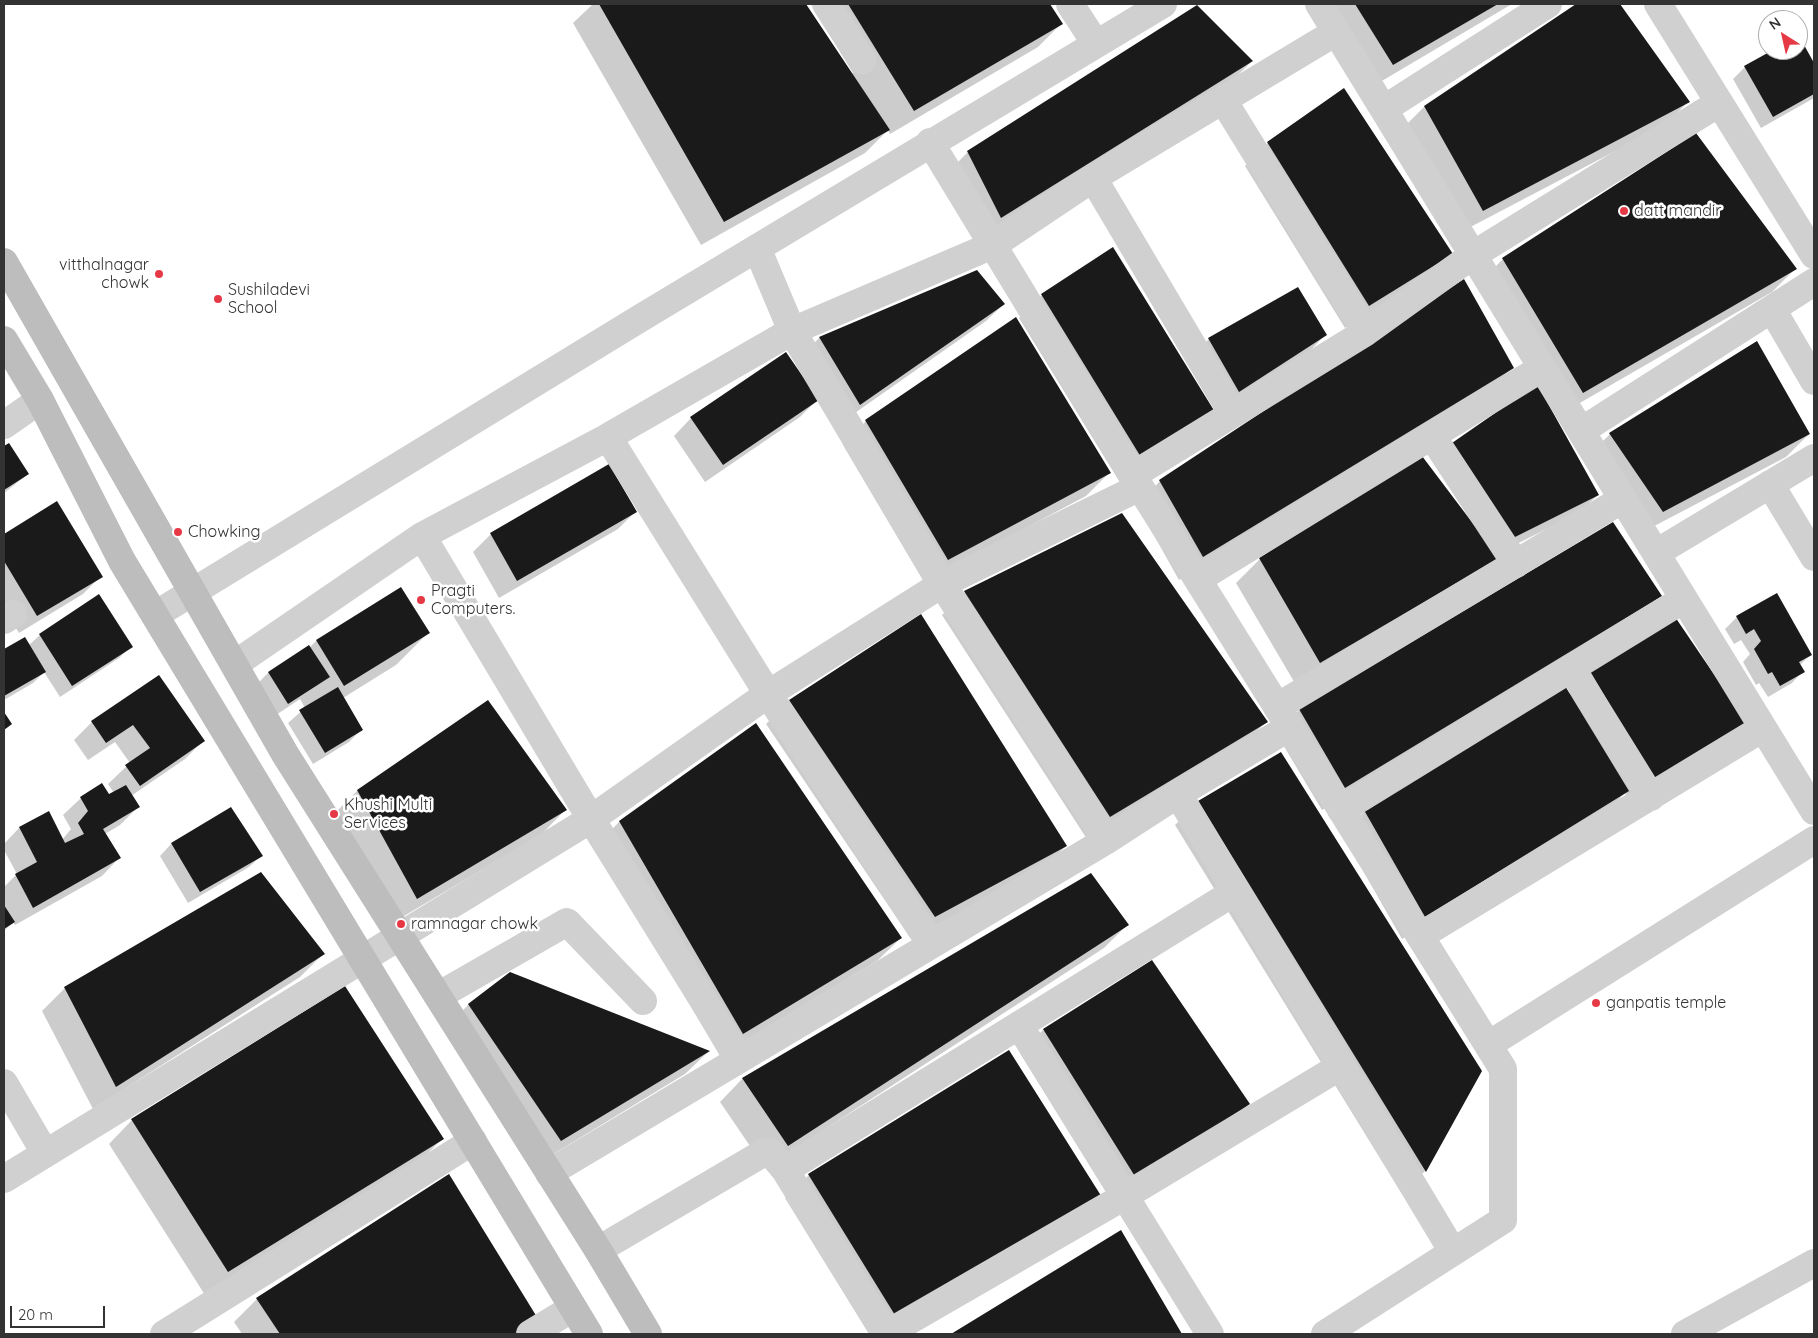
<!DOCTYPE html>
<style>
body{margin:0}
#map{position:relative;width:1818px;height:1338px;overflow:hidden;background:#fff;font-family:Quicksand,sans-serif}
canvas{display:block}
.frame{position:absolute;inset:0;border:5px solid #333;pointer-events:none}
.north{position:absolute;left:1758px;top:10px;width:50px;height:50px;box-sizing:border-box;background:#fff;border:1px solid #adadad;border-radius:50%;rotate:325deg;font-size:14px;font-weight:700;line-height:20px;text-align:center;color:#333}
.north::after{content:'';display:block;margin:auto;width:18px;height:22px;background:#e63946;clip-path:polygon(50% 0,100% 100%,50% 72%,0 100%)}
.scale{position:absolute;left:10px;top:1306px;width:95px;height:22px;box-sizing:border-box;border:2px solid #333;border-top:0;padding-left:6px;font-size:15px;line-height:18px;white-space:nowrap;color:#333;-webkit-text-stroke:4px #fff;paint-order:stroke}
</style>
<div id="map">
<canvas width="1818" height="1338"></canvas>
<div class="frame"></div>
<div class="north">N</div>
<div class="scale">20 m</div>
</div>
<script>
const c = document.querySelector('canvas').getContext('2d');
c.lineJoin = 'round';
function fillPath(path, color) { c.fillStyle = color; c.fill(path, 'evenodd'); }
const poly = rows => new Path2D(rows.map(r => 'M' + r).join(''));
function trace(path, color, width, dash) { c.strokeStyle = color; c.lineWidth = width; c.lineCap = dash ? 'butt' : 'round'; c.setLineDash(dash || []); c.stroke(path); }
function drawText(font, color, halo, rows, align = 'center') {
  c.font = font + ' Quicksand,sans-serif'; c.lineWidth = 5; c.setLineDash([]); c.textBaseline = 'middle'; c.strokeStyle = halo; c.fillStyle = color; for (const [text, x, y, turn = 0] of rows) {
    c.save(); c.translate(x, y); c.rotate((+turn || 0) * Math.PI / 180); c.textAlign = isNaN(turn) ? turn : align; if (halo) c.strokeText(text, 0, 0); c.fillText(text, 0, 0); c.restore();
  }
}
const shadow = poly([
 [593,4,804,4,851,74,853,73,811,4,1048,4,1061,24,1038,47,890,134,888,130,865,153,701,245,573,23],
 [1317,4,1512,4,1370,88],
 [1578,4,1618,4,1688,102,1665,125,1459,233,1401,130,1424,107],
 [1798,37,1814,66,1814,98,1761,128,1733,79,1745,67,1776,50,1798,50],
 [1252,61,1229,84,977,240,945,175,968,152],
 [1268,143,1452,254,1428,277,1345,328,1245,166],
 [1503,259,1795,269,1772,292,1559,415,1480,282],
 [977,271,1004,304,986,321,842,422,802,356,819,338],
 [1042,295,1190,435,1124,489,1019,318],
 [1325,335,1308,353,1221,408,1191,357,1209,339],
 [1512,368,1489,391,1179,580,1137,505,1160,481],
 [817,400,800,417,705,482,674,436,691,418],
 [866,421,1109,473,1086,496,924,582,843,445],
 [1610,434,1809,434,1786,457,1639,534,1587,457],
 [9,445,28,474,4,493,4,448],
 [1422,457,1478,533,1598,495,1580,512,1495,555,1497,558,1296,685,1236,583,1260,559],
 [57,503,101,576,83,594,19,633,4,609,4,535],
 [635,512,618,529,499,598,473,552,491,534],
 [1613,524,1660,596,1637,619,1322,810,1276,733,1299,710],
 [401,588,428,633,396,665,343,698,361,730,349,742,313,764,288,723,305,708,300,699,276,715,256,685,268,673,308,647,309,648,316,641],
 [965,592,1266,722,1243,745,1087,839,942,615],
 [1669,610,1630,803,1625,793,1604,814,1402,939,1342,834,1365,811,1569,694,1591,672],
 [920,616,1066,846,1043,869,911,939,766,724,790,701],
 [1737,617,1810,655,1800,665,1803,671,1792,683,1768,697,1759,683,1756,685,1743,662,1750,654,1741,640,1734,644,1725,629],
 [40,635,131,646,119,658,60,697,44,672,33,683,4,700,4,651,25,638,29,645],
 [158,677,203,741,185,759,131,796,138,807,120,825,105,834,119,858,102,876,15,925,13,922,4,931,4,887,17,874,4,850,4,844,19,828,48,813,62,840,71,829,63,815,81,798,108,796,114,793,108,784,130,763,115,742,88,760,74,740,92,722],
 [488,702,565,810,542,834,394,922,334,814,357,791],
 [755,725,901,938,877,961,720,1056,596,846,619,822],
 [1199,802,1480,1071,1425,1171,1402,1194,1175,825],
 [171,844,261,856,249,867,188,903,160,856],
 [1127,925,1104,948,765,1168,720,1102,743,1078],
 [323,954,300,977,93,1109,42,1011,65,988],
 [469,1004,708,1052,685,1074,537,1164,446,1028],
 [1043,1030,1249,1104,1226,1127,1112,1201,1020,1053],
 [1008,1052,888,1334,869,1334,785,1198,809,1175],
 [132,1120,442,1139,419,1162,205,1295,109,1144],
 [1120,1232,1179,1334,953,1334],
 [257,1299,526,1334,242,1334,234,1322]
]);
const building = poly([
 [599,4,806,4,890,130,724,222],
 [848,4,1050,4,1063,24,914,111],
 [1355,4,1498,4,1393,65],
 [1576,4,1620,4,1690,102,1483,211,1424,106],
 [1197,5,1253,61,1001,218,967,151],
 [1798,34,1814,63,1814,94,1773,117,1744,66,1773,50,1798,50],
 [1344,88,1453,254,1369,306,1267,142],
 [1696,133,1797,269,1583,393,1502,258],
 [1113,247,1215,412,1147,467,1041,294],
 [977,270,1005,304,860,405,819,337],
 [1464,279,1514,368,1203,557,1159,480],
 [1298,287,1327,335,1239,392,1208,338],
 [1016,317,1111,473,948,560,865,420],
 [1757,341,1810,434,1663,512,1609,433],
 [786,352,819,400,723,465,690,417],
 [1537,384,1599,495,1513,538,1452,443],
 [9,443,29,474,4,490,4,446],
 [1422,456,1499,558,1320,663,1259,558],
 [609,464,637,512,517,581,490,533],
 [57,501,103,577,37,616,4,561,4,534],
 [1122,513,1268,722,1110,817,964,591],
 [1613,522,1662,596,1345,788,1299,709],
 [401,587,430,633,344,686,316,640],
 [1777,593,1812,655,1799,662,1805,672,1780,686,1772,672,1768,674,1754,649,1761,641,1754,629,1746,634,1736,616],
 [99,594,133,647,72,686,39,634],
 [1669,608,1747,723,1654,780,1590,671],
 [921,614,1067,846,935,917,789,700],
 [25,637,46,672,4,696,4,649],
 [309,645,330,677,288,704,268,672],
 [159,675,205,741,140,786,125,765,150,748,133,725,106,743,91,721],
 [1559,676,1629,791,1425,917,1364,810],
 [338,687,363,730,325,753,299,710],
 [488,700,567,810,417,899,357,790],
 [4,712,12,724,4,730],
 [756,723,902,938,743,1034,619,821],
 [1281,752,1482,1071,1426,1172,1198,801],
 [102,783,109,794,126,785,140,807,103,829,121,858,33,908,15,874,37,862,19,827,49,811,65,843,84,834,78,823,88,811,80,797],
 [231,807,263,856,200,892,171,843],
 [261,872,325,954,116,1087,64,987],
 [1091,873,1129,925,788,1146,742,1078],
 [4,905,15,922,4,929],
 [1152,960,1250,1104,1136,1178,1043,1029],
 [510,972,710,1051,561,1141,468,1004],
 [345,986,444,1139,228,1272,131,1119],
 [1009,1050,1105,1202,898,1320,808,1174],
 [449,1174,540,1322,520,1334,280,1334,256,1298],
 [1121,1230,1182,1334,951,1334]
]);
const street = poly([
 [826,4,862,60],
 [1070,4,1096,44],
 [1319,4,1814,811],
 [1658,4,1814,255],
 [1223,100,1366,332],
 [1384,109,1548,4],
 [930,142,1140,487,1503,1069,1503,1220,1325,1334],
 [1093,178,1233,414],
 [757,248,792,331,942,584,1107,840],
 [1772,309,1814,381],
 [4,425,40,400],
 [1581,431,1814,282],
 [1432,436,1516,564],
 [608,437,768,694,931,944],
 [1133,475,1366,332,1473,255,1719,103],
 [1770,484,1814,557],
 [422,536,591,819,739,1058],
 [1656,553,1814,458],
 [1198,579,1542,368],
 [155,615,639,319,1163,4],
 [4,620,13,614],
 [235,664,422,536,608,437,792,331,993,245,1093,178,1336,32],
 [1571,668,1651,797],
 [1277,707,1623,499],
 [1178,794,1453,1252],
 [1341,810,1684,599],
 [1420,936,1763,728],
 [438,996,567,922,643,1001],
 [1019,1025,1210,1334],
 [1488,1045,1814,840],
 [4,1083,45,1153],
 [785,1170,1236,891],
 [549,1173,1107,840,1178,794,1290,727],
 [4,1179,591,819,768,694,942,584,1140,487],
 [598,1250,765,1152,770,1152,785,1170,886,1334],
 [164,1334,473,1141],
 [530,1334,573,1308],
 [886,1334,1125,1196,1341,1066],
 [1685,1334,1814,1263]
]);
const secondary = poly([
 [4,262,285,754,598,1250,648,1334],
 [4,340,40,400,122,561,589,1334]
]);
const markers = [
 [1624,211,5,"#e63946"],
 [159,274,5,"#e63946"],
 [218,299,5,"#e63946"],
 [178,532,5,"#e63946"],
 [421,600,5,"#e63946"],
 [334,814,5,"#e63946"],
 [401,924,5,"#e63946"],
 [1596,1003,5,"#e63946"]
];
const poiNames = [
 ["datt mandir",1634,211],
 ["vitthalnagar",149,265,"right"],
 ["chowk",149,283,"right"],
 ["Sushiladevi",228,290],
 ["School",228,308],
 ["Chowking",188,532],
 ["Pragti",431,591],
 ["Computers.",431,609],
 ["Khushi Multi",344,805],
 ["Services",344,823],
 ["ramnagar chowk",411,924],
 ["ganpatis temple",1606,1003]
];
fillPath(shadow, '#0003');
fillPath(building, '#1a1a1a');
trace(street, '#d0d0d0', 28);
trace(secondary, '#bdbdbd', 28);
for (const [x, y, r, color] of markers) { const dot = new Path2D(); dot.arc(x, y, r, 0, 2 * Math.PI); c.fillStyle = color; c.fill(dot); trace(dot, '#fff', 2); }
drawText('16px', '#333', '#fff', poiNames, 'left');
</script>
